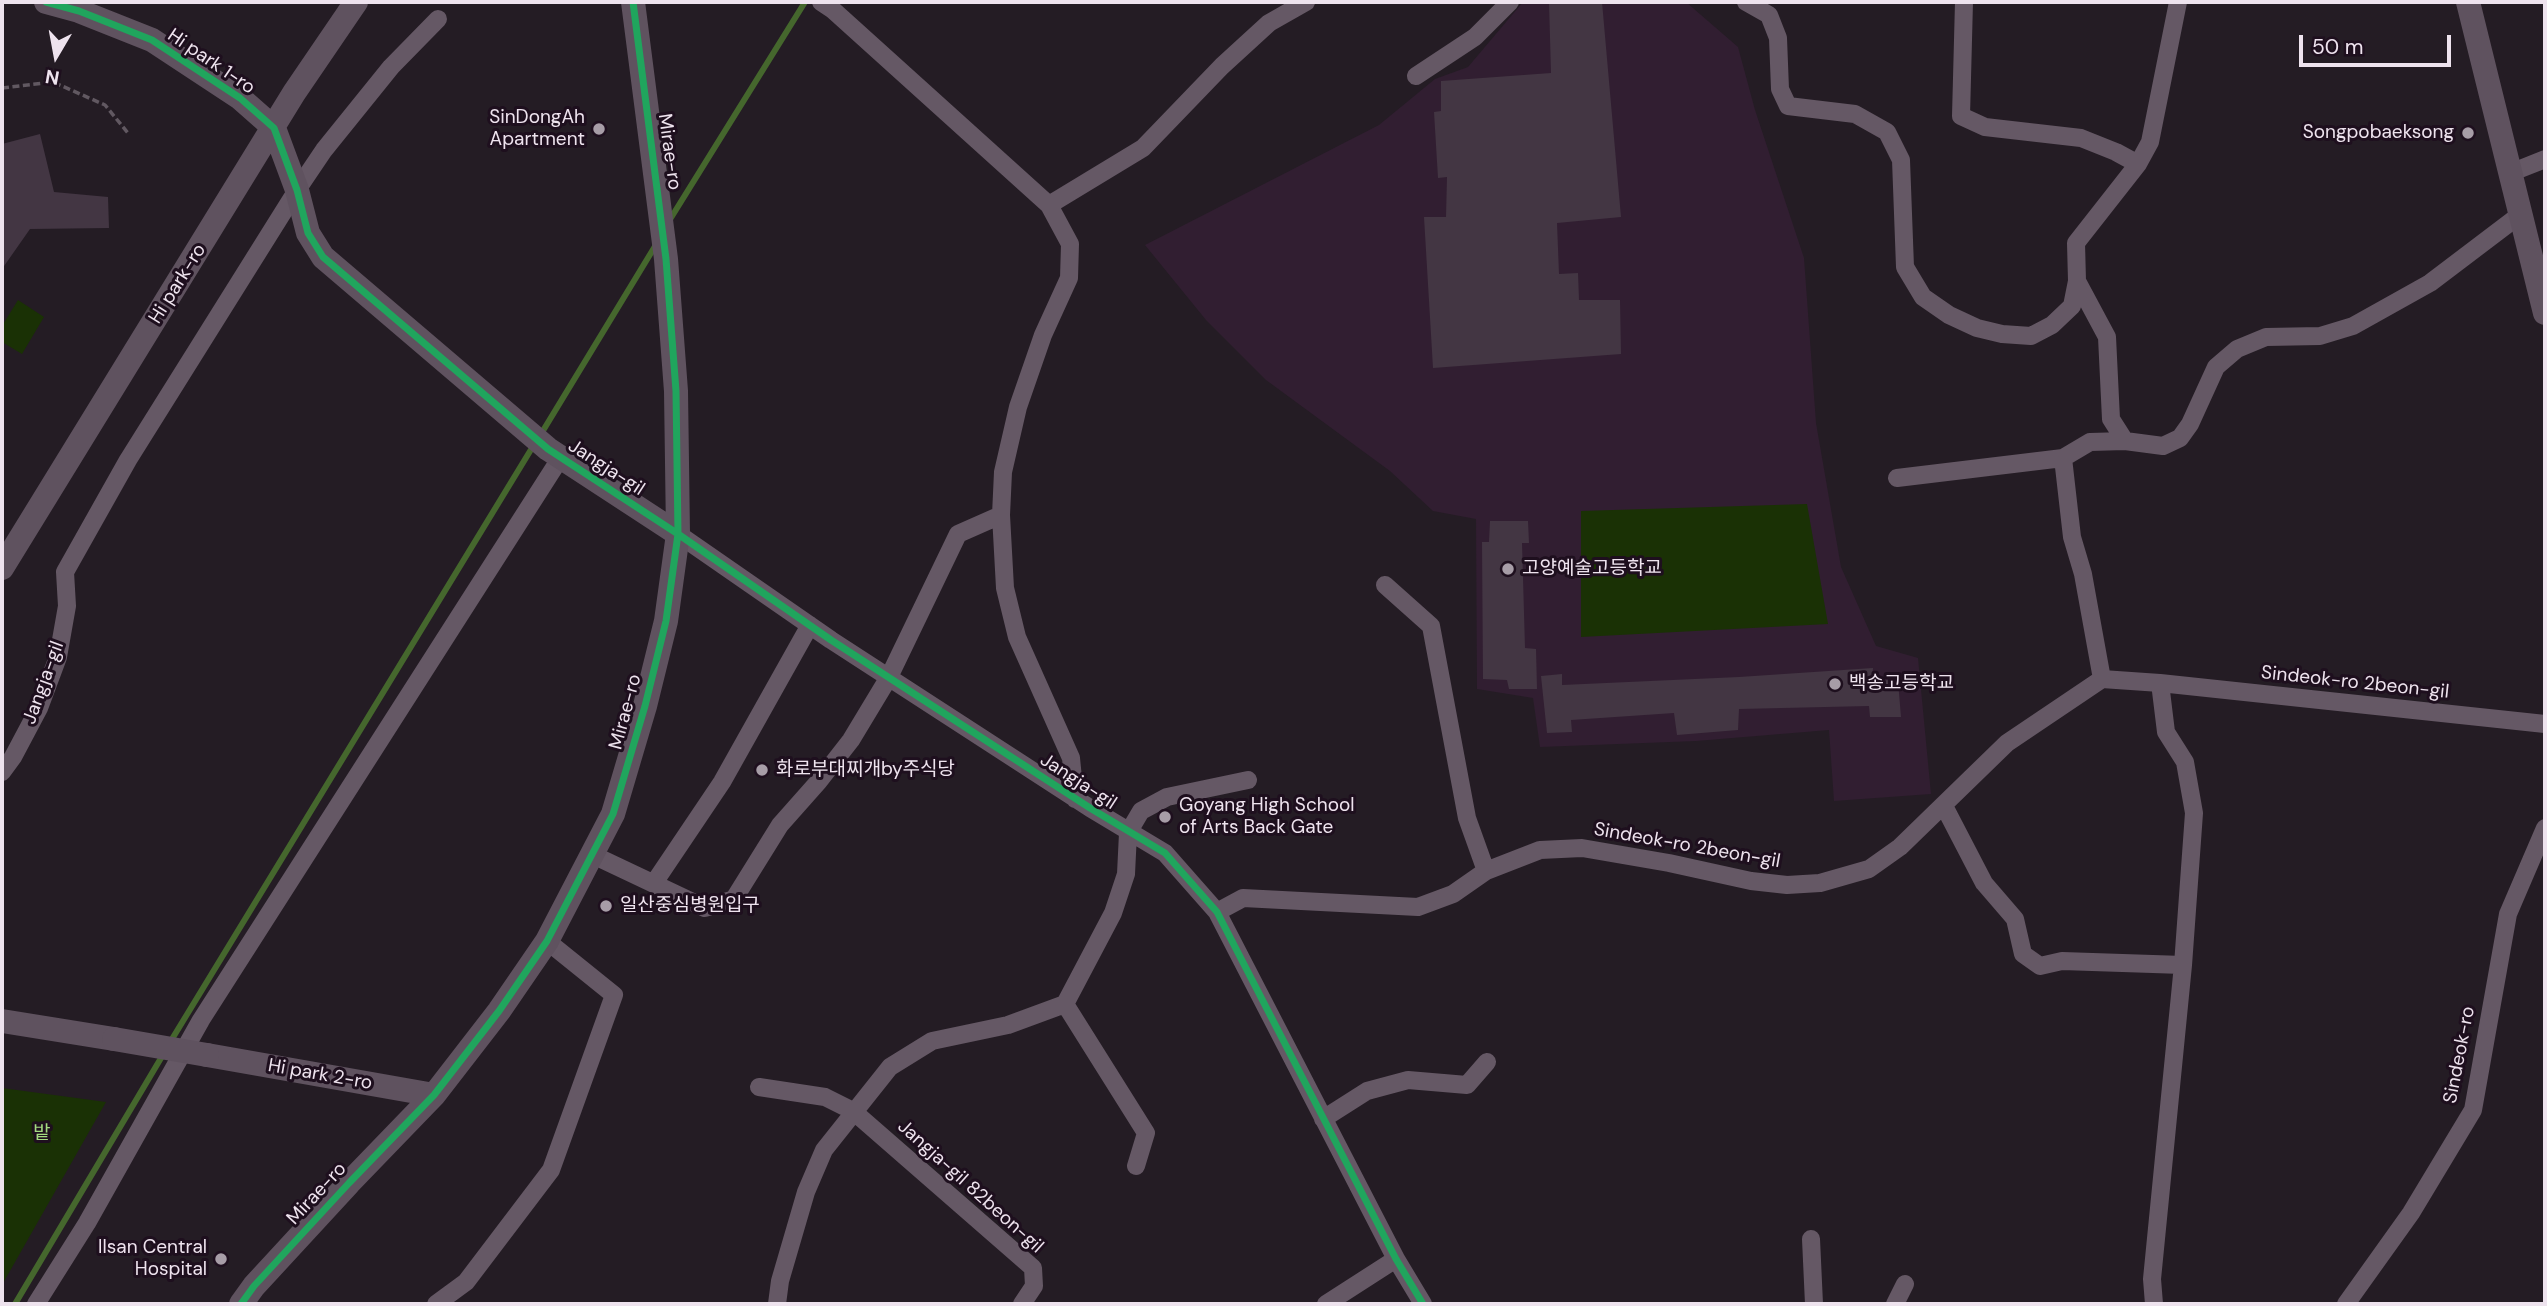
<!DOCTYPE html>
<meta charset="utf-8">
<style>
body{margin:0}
#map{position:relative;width:2547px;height:1306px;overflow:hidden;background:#241c24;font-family:"DM Sans",sans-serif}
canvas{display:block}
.frame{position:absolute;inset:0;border:4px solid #eee3ee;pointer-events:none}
.north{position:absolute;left:21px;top:21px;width:70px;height:70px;-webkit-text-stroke:5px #1e0f1e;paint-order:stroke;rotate:190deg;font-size:19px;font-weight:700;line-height:28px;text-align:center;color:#eee3ee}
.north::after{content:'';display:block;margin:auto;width:24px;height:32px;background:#eee3ee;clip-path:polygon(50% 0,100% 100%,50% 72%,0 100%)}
.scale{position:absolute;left:2299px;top:35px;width:152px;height:32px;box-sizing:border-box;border:4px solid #eee3ee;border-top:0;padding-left:9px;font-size:21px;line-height:24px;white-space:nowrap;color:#eee3ee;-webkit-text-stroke:5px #1e0f1e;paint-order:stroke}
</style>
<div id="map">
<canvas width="2547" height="1306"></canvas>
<div class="frame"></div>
<div class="north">N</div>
<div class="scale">50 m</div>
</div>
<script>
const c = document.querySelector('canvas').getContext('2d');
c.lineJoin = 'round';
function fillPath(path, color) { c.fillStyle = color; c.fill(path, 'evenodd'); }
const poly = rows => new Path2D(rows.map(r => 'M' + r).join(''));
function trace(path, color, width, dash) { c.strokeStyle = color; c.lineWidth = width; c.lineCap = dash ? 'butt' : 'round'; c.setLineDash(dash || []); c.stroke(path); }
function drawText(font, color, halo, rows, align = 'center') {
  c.font = font + ' "DM Sans","Noto Sans KR",sans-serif'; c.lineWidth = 6; c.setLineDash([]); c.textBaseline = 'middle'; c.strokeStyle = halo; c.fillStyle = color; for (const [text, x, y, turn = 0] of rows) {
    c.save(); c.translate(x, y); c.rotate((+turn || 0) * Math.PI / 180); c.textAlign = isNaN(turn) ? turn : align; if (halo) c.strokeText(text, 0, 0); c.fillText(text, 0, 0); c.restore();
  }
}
const built = poly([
 [1523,2,1686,2,1738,47,1755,110,1804,258,1816,423,1841,567,1876,646,1918,658,1931,794,1834,801,1829,730,1696,741,1540,747,1533,698,1477,689,1476,519,1433,511,1390,471,1266,380,1206,320,1145,245,1379,125,1435,79,1468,67]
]);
const green = poly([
 [18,300,44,317,22,354,2,342,2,326],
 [1807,504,1828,624,1581,637,1581,511],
 [2,1088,106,1102,2,1285]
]);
const stream = poly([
 [669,221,805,2],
 [541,434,657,243],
 [169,1044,535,443],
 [15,1304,164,1053]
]);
const building = poly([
 [1549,2,1602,2,1621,217,1557,223,1559,274,1578,273,1579,300,1620,300,1621,354,1433,368,1424,217,1446,217,1447,177,1438,178,1434,112,1441,111,1441,81,1551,73],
 [40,134,54,192,108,197,109,228,30,229,2,269,2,144],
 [1490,521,1528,521,1529,543,1522,543,1525,648,1536,649,1537,689,1509,689,1507,680,1483,679,1482,542,1489,542],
 [1873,668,1872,679,1898,681,1901,717,1870,717,1869,706,1739,709,1738,730,1677,735,1674,713,1571,720,1572,732,1547,733,1541,676,1562,674,1562,685,1739,677]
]);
const path = poly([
 [2,88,53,82,105,105,128,133]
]);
const street = poly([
 [821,2,833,10,1049,205,1070,244,1069,278,1043,335,1018,407,1003,472,1001,515,1005,588,1017,637,1071,758,1075,799],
 [1746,2,1769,15,1778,38,1780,89,1788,106,1855,114,1887,132,1901,160,1905,267,1923,297,1949,315,1977,328,2002,334,2031,336,2052,325,2072,306,2077,281],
 [1964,2,1961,116,1985,127,2081,138,2116,152,2138,164],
 [2178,2,2150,142,2138,164,2076,243,2077,281,2107,337,2111,419,2125,441,2163,446,2180,438,2190,424,2216,367,2237,349,2266,337,2320,336,2353,326,2430,283,2521,214],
 [1416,76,1475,37,1510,2],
 [2510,173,2545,159],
 [1049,205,1143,148,1222,66,1269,23,1306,2],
 [2063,458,2072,537,2083,574,2102,679],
 [1897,478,2063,458,2090,442,2125,441],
 [678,534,831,640,1090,808,1165,853,1217,912,1396,1259,1423,1304],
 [1385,585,1431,626,1467,818,1486,871],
 [2,772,13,757,39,708,58,657,67,606,65,572,128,460,297,190,324,150,391,67,438,19],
 [1944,806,1984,883,2015,919,2023,954,2040,966,2062,961,2183,965],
 [593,855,705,908,734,899,780,825,819,781,851,740,889,677,958,534,1001,515],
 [654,883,722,782,810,625],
 [1217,912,1243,898,1418,907,1453,894,1486,871,1540,850,1582,848,1669,863,1751,881,1787,885,1820,883,1869,869,1900,847,2007,743,2102,679,2160,683,2545,724],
 [1065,1004,1146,1133,1136,1166],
 [759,1087,825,1097,853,1111,1033,1268,1034,1286,1022,1304],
 [1323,1119,1367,1091,1408,1080,1467,1085,1487,1062],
 [1811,1239,1814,1304],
 [36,1304,87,1223,201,1020,561,457],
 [436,1304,466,1282,551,1170,614,995,547,941],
 [777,1304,780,1281,806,1192,824,1150,890,1067,932,1041,1008,1025,1065,1004,1113,913,1126,874,1128,833,1141,811,1167,797,1248,780],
 [1326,1304,1396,1259],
 [1895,1304,1905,1284],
 [2154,1304,2152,1279,2183,965,2194,813,2185,762,2166,732,2160,683],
 [2346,1304,2411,1213,2473,1110,2508,914,2545,828]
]);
const secondary = poly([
 [46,2,79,11,152,40,240,98,274,128,297,190,308,233,323,257,548,449,678,534],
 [2468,2,2545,313],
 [2,568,294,93,356,2],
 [2,1021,114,1039],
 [207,1055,434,1095],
 [241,1304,254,1286,349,1183,434,1095,499,1011,547,941,613,814,645,706,666,621,678,534,676,391,666,259,633,2]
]);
const secondaryBridge = poly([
 [114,1039,207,1055]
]);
const cycleway = poly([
 [46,2,79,11,152,40,240,98,274,128,297,190,308,233,323,257,548,449,678,534,831,640,1090,808,1165,853,1217,912,1396,1259,1423,1304],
 [241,1304,254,1286,349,1183,434,1095,499,1011,547,941,613,814,645,706,666,621,678,534,676,391,666,259,633,2]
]);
const markers = [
 [599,129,7,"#a79da7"],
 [2468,133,7,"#a79da7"],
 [1508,569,7,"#a79da7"],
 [1835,684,7,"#a79da7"],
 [762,770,7,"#a79da7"],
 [1165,817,7,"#a79da7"],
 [606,906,7,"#a79da7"],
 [221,1259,7,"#a79da7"]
];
const streetNames = [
 ["Hi park 1-ro",211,62,34],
 ["Mirae-ro",669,152,82],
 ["Hi park-ro",178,284,-58],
 ["Jangja-gil",606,468,33],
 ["Jangja-gil",44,683,-70],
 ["Sindeok-ro 2beon-gil",2355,683,6],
 ["Mirae-ro",626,712,-75],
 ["Jangja-gil",1078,782,33],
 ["Sindeok-ro 2beon-gil",1687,846,10],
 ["Sindeok-ro",2460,1055,-79],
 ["Hi park 2-ro",320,1075,10],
 ["Jangja-gil 82beon-gil",970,1187,42],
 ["Mirae-ro",317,1194,-47]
];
const poiNames = [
 ["SinDongAh",585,118,"right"],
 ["Apartment",585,140,"right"],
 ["Songpobaeksong",2454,133,"right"],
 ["고양예술고등학교",1522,569],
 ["백송고등학교",1849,684],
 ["화로부대찌개by주식당",776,770],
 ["Goyang High School",1179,806],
 ["of Arts Back Gate",1179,828],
 ["일산중심병원입구",620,906],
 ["Ilsan Central",207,1248,"right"],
 ["Hospital",207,1270,"right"]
];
const parkNames = [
 ["밭",42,1134]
];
fillPath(built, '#311e31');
fillPath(green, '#1a3105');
trace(stream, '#45672d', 6);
fillPath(building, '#433643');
trace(path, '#615861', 3.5, [7, 3.5]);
trace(street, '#655865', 18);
trace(secondary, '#5f525f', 24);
trace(secondaryBridge, '#5f525f', 24);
trace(cycleway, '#20a55d', 7);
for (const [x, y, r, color] of markers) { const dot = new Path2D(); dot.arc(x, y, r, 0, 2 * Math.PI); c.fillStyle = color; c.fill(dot); trace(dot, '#1e0f1e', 2.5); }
drawText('19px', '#eee3ee', '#1e0f1e', streetNames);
drawText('19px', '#eee3ee', '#1e0f1e', poiNames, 'left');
drawText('19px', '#a4db81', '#1e0f1e', parkNames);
</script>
